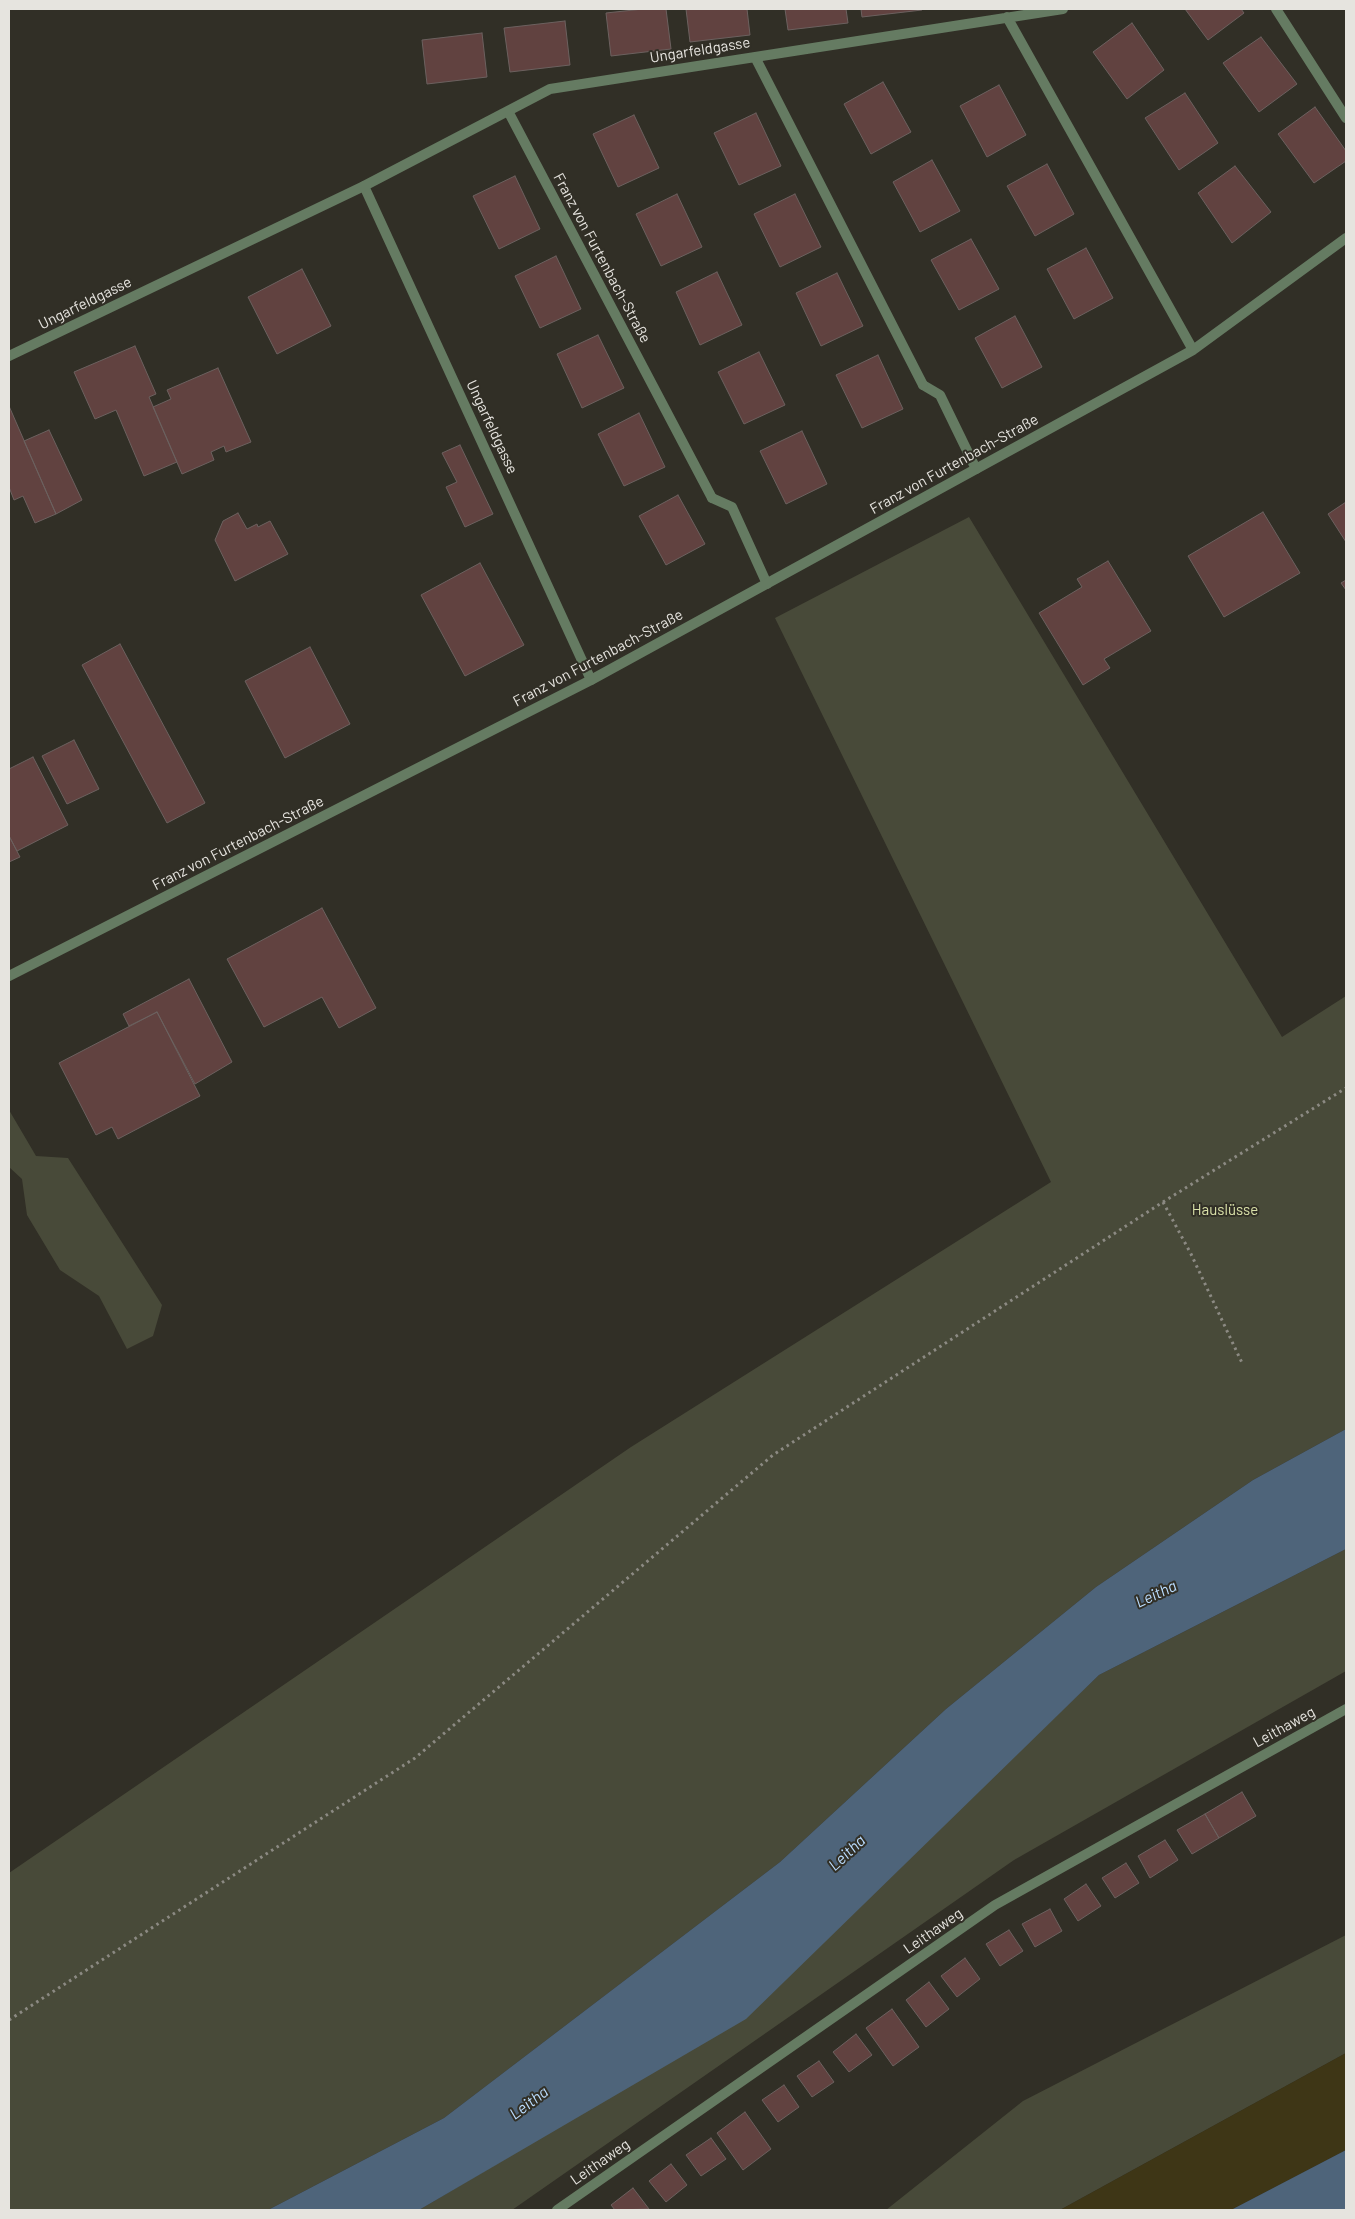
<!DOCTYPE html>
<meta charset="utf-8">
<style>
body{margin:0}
#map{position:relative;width:1355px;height:2219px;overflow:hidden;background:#312f26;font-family:Barlow,sans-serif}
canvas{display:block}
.frame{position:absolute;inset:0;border:10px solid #e6e4df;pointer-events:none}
</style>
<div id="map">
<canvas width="1355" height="2219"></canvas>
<div class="frame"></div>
</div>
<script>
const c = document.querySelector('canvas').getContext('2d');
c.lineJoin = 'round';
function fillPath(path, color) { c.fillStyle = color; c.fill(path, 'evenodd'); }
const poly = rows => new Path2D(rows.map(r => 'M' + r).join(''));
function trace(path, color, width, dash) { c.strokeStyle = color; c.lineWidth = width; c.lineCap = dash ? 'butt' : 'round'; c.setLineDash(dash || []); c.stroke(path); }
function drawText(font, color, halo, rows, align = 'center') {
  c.font = font + ' Barlow,sans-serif'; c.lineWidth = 4; c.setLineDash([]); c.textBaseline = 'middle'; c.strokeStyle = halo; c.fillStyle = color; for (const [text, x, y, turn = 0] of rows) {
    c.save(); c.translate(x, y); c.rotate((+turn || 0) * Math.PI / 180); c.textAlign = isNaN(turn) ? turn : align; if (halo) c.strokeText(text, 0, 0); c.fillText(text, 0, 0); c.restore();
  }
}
const green = poly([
 [969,517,1282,1037,1346,996,1346,1429,1253,1480,1096,1587,946,1709,780,1862,444,2118,268,2210,9,2210,9,1873,631,1447,1051,1182,775,618],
 [9,1110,36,1156,68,1158,162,1305,153,1336,127,1349,99,1296,60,1270,27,1215,22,1179,9,1167],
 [1346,1549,1346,1671,1014,1860,512,2210,419,2210,520,2150,953,1815,1099,1675],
 [1346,1935,1346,2053,1060,2210,886,2210,1023,2101]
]);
const sand = poly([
 [1346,2053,1346,2150,1231,2210,1060,2210]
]);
const water = poly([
 [1346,1429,1346,1549,1099,1675,746,2019,419,2210,268,2210,444,2118,780,1862,946,1709,1096,1587,1253,1480],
 [1346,2150,1346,2210,1231,2210]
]);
const building = poly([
 [643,9,666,9,671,49,611,56,606,13,643,9],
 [686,9,747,9,750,35,690,42,686,9],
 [785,9,846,9,848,23,788,30,785,9],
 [861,9,922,9,922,10,862,17,861,9],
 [1185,9,1241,9,1244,13,1208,40,1185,9],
 [565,21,570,65,510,72,504,28,565,21],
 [1132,23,1164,70,1127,99,1093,52,1132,23],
 [482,33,487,77,427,84,422,40,482,33],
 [1261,37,1297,84,1259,112,1223,63,1261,37],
 [883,82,911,132,871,154,844,104,883,82],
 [999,85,1026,135,987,157,960,106,999,85],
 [1185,93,1218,143,1179,170,1145,118,1185,93],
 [1315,107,1346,151,1346,161,1314,183,1278,134,1315,107],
 [756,113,781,166,739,185,714,133,756,113],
 [634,115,659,168,618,187,593,134,634,115],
 [932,160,960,211,920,232,893,182,932,160],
 [1047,164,1074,214,1035,236,1007,186,1047,164],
 [1235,166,1271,212,1232,243,1198,193,1235,166],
 [515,176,540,229,499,249,473,196,515,176],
 [677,194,702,247,661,266,636,214,677,194],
 [795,194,821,247,780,267,754,214,795,194],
 [971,239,999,289,959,310,931,260,971,239],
 [1086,248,1113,298,1074,319,1047,269,1086,248],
 [556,256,581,309,540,328,515,276,556,256],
 [302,269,331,326,277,354,248,297,302,269],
 [717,272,742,325,700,345,676,292,717,272],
 [837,273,863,326,821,346,796,293,837,273],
 [1015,316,1042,367,1002,388,975,338,1015,316],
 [598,335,624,388,582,408,557,354,598,335],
 [135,346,156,394,149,397,177,462,144,476,116,410,95,419,74,372,135,346],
 [759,352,785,405,744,424,718,372,759,352],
 [878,355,903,409,862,428,836,375,878,355],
 [218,368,251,442,226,452,224,446,211,452,214,460,182,474,153,407,171,399,167,390,218,368],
 [9,406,56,514,35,523,23,496,14,500,9,487,9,406],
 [639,413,665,467,624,486,598,434,639,413],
 [49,430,82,500,56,514,24,441,49,430],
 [802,431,827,484,786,504,760,451,802,431],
 [460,445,493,514,465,527,446,487,457,482,442,453,460,445],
 [678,495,705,544,666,565,639,516,678,495],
 [1346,502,1346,542,1328,514,1346,502],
 [1263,512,1300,573,1224,617,1188,556,1263,512],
 [238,513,247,529,257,524,258,527,270,521,288,554,235,581,215,540,223,521,238,513],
 [1108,561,1151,631,1104,659,1110,668,1083,685,1039,613,1082,587,1077,579,1108,561],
 [480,563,524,645,465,676,421,595,480,563],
 [1346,580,1346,590,1341,583,1346,580],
 [120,644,205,803,167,823,82,665,120,644],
 [310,647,350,724,285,758,245,681,310,647],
 [74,740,99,789,67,804,42,756,74,740],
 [33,757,68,825,17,851,9,836,9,769,33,757],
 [9,836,20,857,9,862,9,836],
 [322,908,376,1008,339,1028,322,997,264,1027,227,959,322,908],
 [189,979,232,1062,195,1084,157,1012,129,1026,123,1014,189,979],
 [157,1012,200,1096,118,1139,112,1127,96,1135,59,1063,157,1012],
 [1242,1792,1256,1816,1219,1838,1205,1814,1242,1792],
 [1205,1814,1219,1838,1192,1854,1177,1830,1205,1814],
 [1165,1840,1178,1860,1150,1878,1138,1856,1165,1840],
 [1126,1863,1139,1883,1115,1898,1102,1878,1126,1863],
 [1086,1884,1101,1906,1078,1921,1064,1899,1086,1884],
 [1050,1909,1062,1931,1035,1947,1022,1924,1050,1909],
 [1009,1930,1023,1951,1000,1966,986,1944,1009,1930],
 [965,1958,980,1979,957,1997,941,1976,965,1958],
 [929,1982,949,2009,926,2027,906,2000,929,1982],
 [892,2009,919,2047,893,2066,866,2028,892,2009],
 [856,2034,872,2055,849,2072,833,2052,856,2034],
 [819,2061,834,2082,812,2097,797,2076,819,2061],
 [784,2085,799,2107,778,2122,762,2100,784,2085],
 [745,2112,771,2149,743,2170,717,2133,745,2112],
 [711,2138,726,2159,701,2176,686,2155,711,2138],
 [671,2164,687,2185,666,2202,649,2181,671,2164],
 [633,2188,649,2209,615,2210,611,2205,633,2188]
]);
const path = poly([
 [1163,1202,1191,1254,1243,1365],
 [9,2020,415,1758,773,1455,1163,1202,1346,1088]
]);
const service = poly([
 [364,186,591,680],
 [923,385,940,395,976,469],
 [712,498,732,507,767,584]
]);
const minor = poly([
 [1276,9,1346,118],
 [1007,17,1193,350],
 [755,57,923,385],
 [508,111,712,498],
 [9,356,364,186,550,89,1063,9],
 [9,976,591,680,1193,350,1346,238],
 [557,2210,995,1905,1346,1709]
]);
const streetNames = [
 ["Ungarfeldgasse",700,50,-9],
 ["Franz von Furtenbach-Straße",602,258,62],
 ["Ungarfeldgasse",85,303,-26],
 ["Ungarfeldgasse",492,427,65],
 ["Franz von Furtenbach-Straße",954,464,-29],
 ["Franz von Furtenbach-Straße",598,658,-28],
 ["Franz von Furtenbach-Straße",238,843,-27],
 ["Leithaweg",1284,1727,-29],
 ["Leithaweg",933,1931,-35],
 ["Leithaweg",600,2162,-35]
];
const parkNames = [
 ["Hauslüsse",1225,1210]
];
const waterNames = [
 ["Leitha",1156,1594,-25],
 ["Leitha",847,1853,-43],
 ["Leitha",529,2103,-37]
];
fillPath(green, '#484a39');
fillPath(sand, '#3e3616');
fillPath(water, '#4e647a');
fillPath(building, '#614240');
trace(building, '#6c615f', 1);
trace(path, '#8c8a83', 3, [2.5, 4]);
trace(service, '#657b62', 10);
trace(minor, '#657b62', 10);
drawText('15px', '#e6e4df', '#312f26', streetNames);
drawText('15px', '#dae1a9', '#312f26', parkNames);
drawText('italic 16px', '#bdf', '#312f26', waterNames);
</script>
